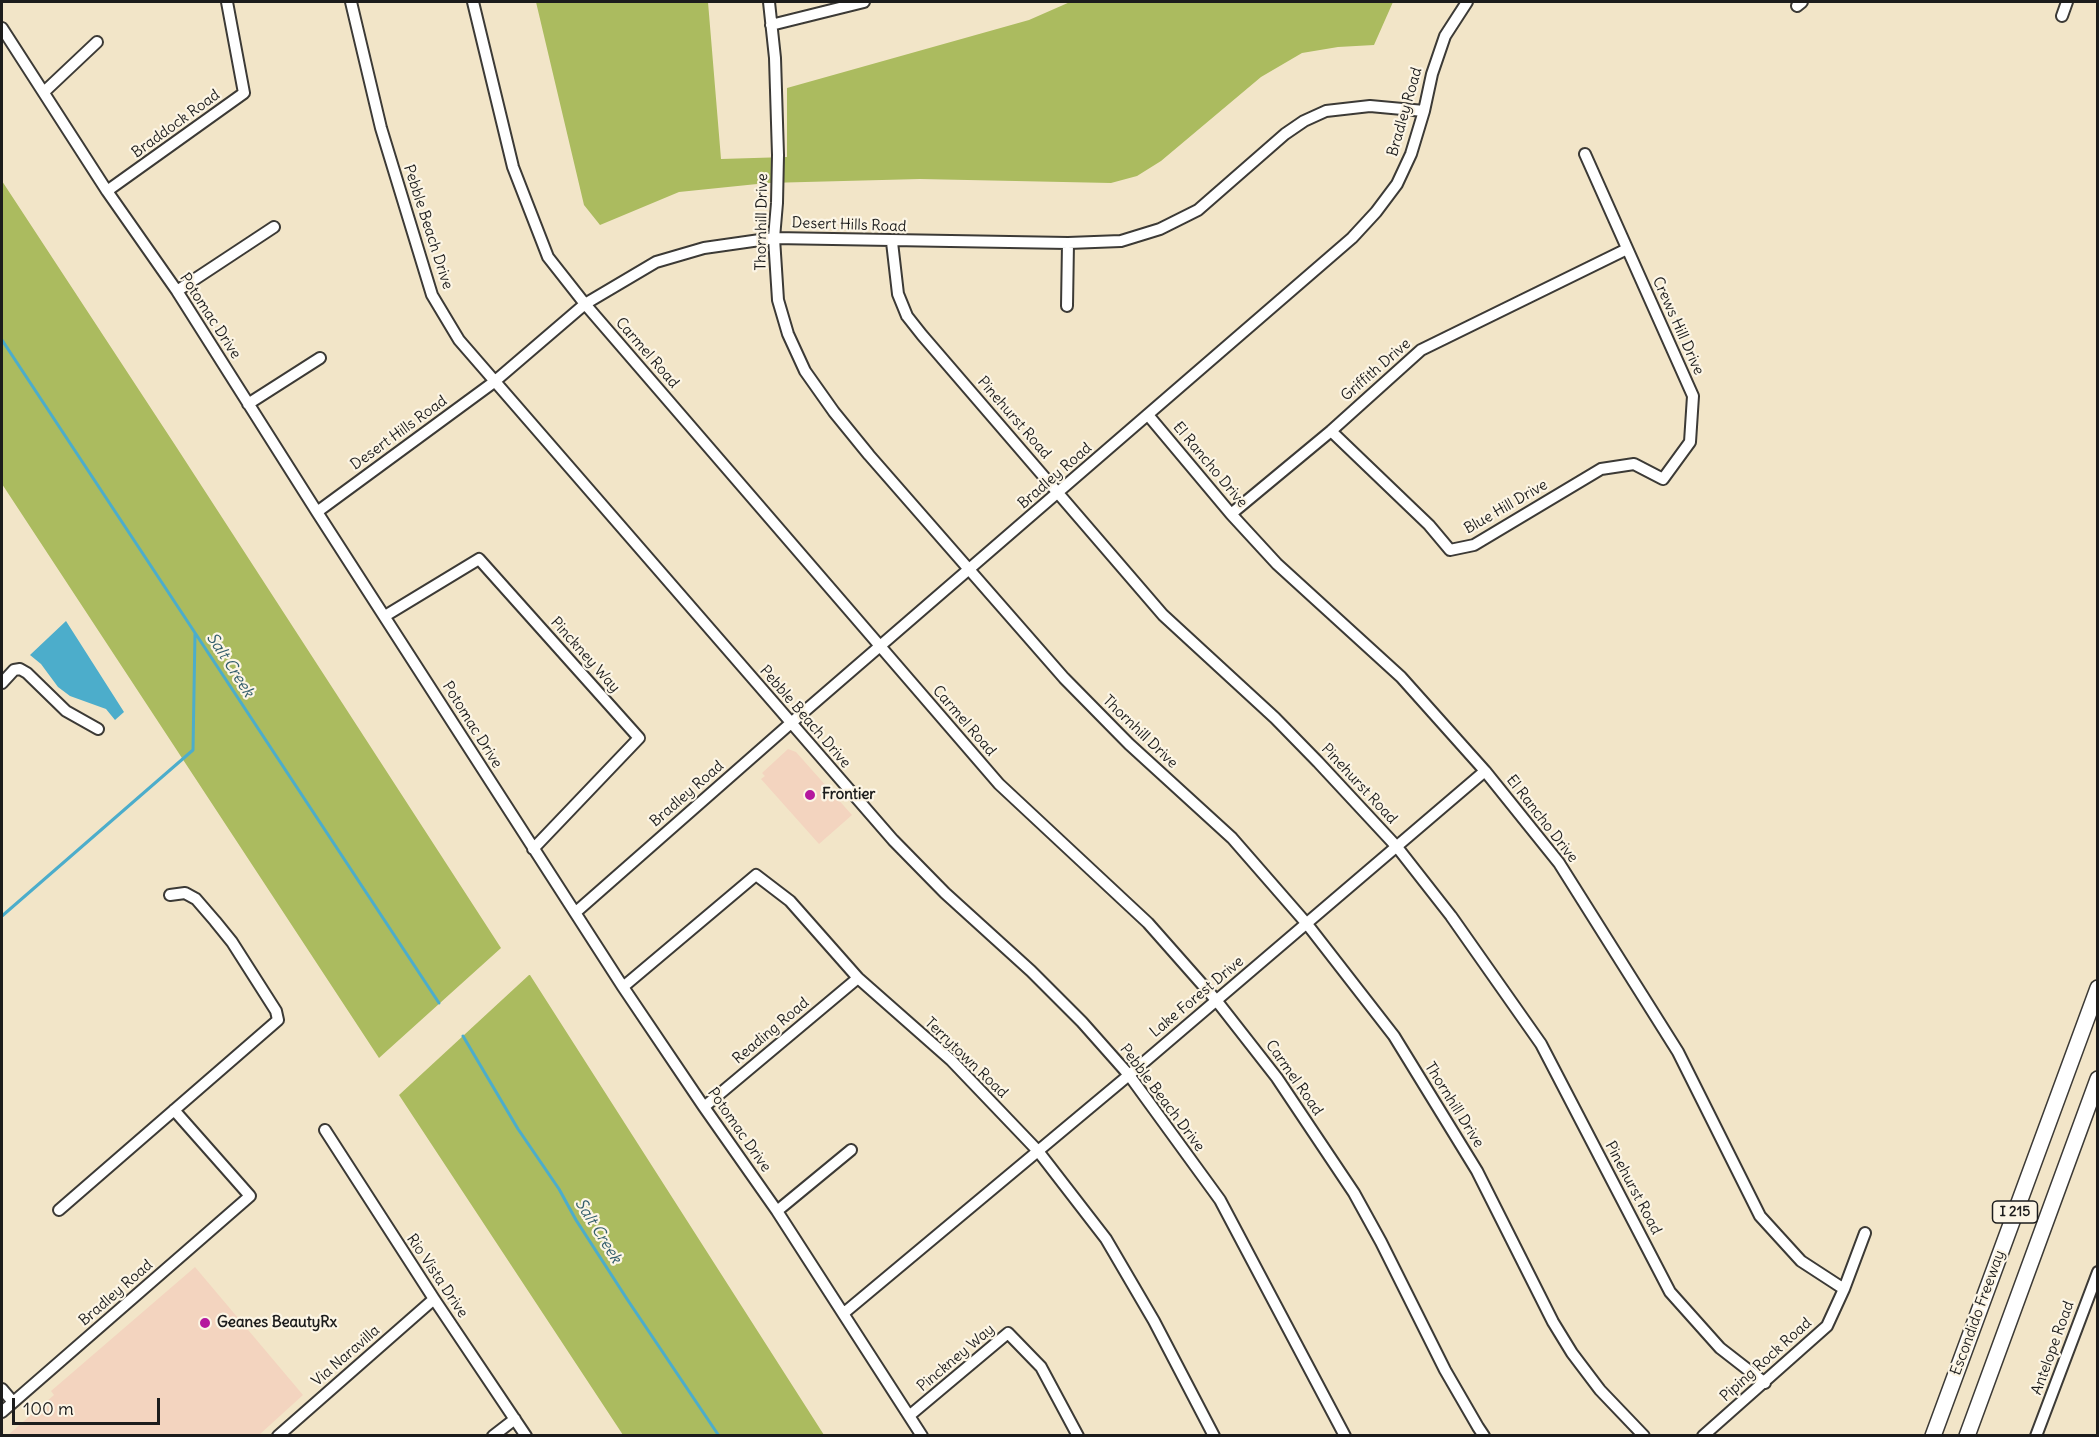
<!DOCTYPE html>
<style>
body{margin:0}
#map{position:relative;width:2099px;height:1437px;overflow:hidden;background:#f2e5c8;font-family:Delius,sans-serif}
canvas{display:block}
.frame{position:absolute;inset:0;border:3px solid #1c1c1c;pointer-events:none}
.scale{position:absolute;left:12px;top:1398px;width:148px;height:27px;box-sizing:border-box;border:3px solid #1c1c1c;border-top:0;padding-left:8px;font-size:18px;line-height:21px;white-space:nowrap;color:#1c1c1c;-webkit-text-stroke:4px #fcf5e5;paint-order:stroke}
</style>
<div id="map">
<canvas width="2099" height="1437"></canvas>
<div class="frame"></div>
<div class="scale">100 m</div>
</div>
<script>
const c = document.querySelector('canvas').getContext('2d');
c.lineJoin = 'round';
function fillPath(path, color) { c.fillStyle = color; c.fill(path, 'evenodd'); }
const poly = rows => new Path2D(rows.map(r => 'M' + r).join(''));
function trace(path, color, width, dash) { c.strokeStyle = color; c.lineWidth = width; c.lineCap = dash ? 'butt' : 'round'; c.setLineDash(dash || []); c.stroke(path); }
function drawText(font, color, halo, rows, align = 'center') {
  c.font = font + ' Delius,sans-serif'; c.lineWidth = 4.5; c.setLineDash([]); c.textBaseline = 'middle'; c.strokeStyle = halo; c.fillStyle = color; for (const [text, x, y, turn = 0] of rows) {
    c.save(); c.translate(x, y); c.rotate((+turn || 0) * Math.PI / 180); c.textAlign = isNaN(turn) ? turn : align; if (halo) c.strokeText(text, 0, 0); c.fillText(text, 0, 0); c.restore();
  }
}
const built = poly([
 [788,749,796,752,852,815,819,844,761,779,765,776,762,773],
 [195,1267,303,1395,259,1435,8,1435,54,1395,51,1391]
]);
const green = poly([
 [536,2,708,2,721,159,787,157,787,88,1029,20,1070,2,1393,2,1374,45,1338,47,1302,53,1261,77,1161,161,1137,176,1111,183,920,179,767,183,679,192,600,225,584,205],
 [2,181,177,448,501,948,379,1058,2,484],
 [529,975,530,975,824,1435,623,1435,399,1095]
]);
const water = poly([
 [66,621,124,712,115,720,106,709,70,696,58,687,41,664,30,655]
]);
const stream = poly([
 [2,340,439,1003],
 [2,916,193,750,195,633],
 [463,1036,518,1129,559,1189,576,1220,627,1299,719,1436]
]);
const minor = poly([
 [351,2,381,128,432,295,459,340,893,840,945,893,1031,971,1082,1022,1129,1075,1220,1200,1345,1436],
 [473,2,513,167,548,257,585,304,999,784,1148,923,1216,1000,1277,1078,1354,1193,1381,1242,1445,1370,1478,1427,1484,1436],
 [769,2,775,58,778,155,777,203,774,238,778,300,788,334,805,371,834,412,869,455,1064,678,1129,744,1232,838,1307,924,1394,1036,1477,1171,1553,1322,1572,1353,1600,1390,1644,1436],
 [1797,6,1802,2],
 [2062,16,2067,2],
 [771,25,864,2],
 [2,28,107,191,177,291,317,512,623,987,704,1107,777,1211,922,1436],
 [44,92,97,42],
 [107,191,244,93,227,2],
 [892,242,898,294,907,316,922,335,1163,615,1275,718,1318,762,1397,847,1451,916,1541,1044,1670,1292,1720,1348,1765,1383],
 [177,291,274,227],
 [1067,306,1068,243],
 [248,404,320,358],
 [1148,415,1231,514,1277,564,1401,677,1485,771,1559,863,1678,1052,1760,1216,1801,1261,1844,1289],
 [1331,431,1429,525,1450,550,1474,545,1601,469,1634,464,1663,479,1690,442,1693,396,1585,154],
 [317,512,494,382,585,304,656,262,704,248,774,238,1068,243,1121,241,1160,229,1198,210,1285,134,1304,121,1326,111,1370,106,1424,111],
 [1231,514,1331,431,1421,350,1627,249],
 [385,616,479,559,639,738,533,849],
 [2,683,14,670,20,669,27,673,66,711,98,729],
 [576,912,791,723,1352,238,1376,212,1397,184,1411,154,1424,111,1432,74,1445,36,1467,2],
 [623,987,756,875,790,901,858,978,951,1060,1038,1151,1106,1239,1154,1321,1214,1436],
 [704,1107,858,978],
 [325,1130,434,1299,526,1436],
 [59,1210,278,1020,276,1011,232,942,215,921,196,899,185,893,170,895],
 [777,1211,851,1150],
 [844,1313,1129,1075,1485,771],
 [2,1389,13,1402],
 [2,1412,250,1196,174,1110],
 [909,1416,1008,1333,1041,1367,1078,1436],
 [278,1436,434,1299],
 [493,1436,515,1419],
 [1703,1436,1827,1326,1844,1289,1865,1233],
 [2036,1436,2098,1272]
]);
const highway = poly([
 [1933,1436,2098,988],
 [1967,1436,2098,1079]
]);
const markers = [
 [810,795,6,"#b5179e"],
 [205,1323,6,"#b5179e"]
];
const shields = [
 [2015,1212,45]
];
const shieldNames = [
 ["I 215",2015,1212]
];
const streetNames = [
 ["Bradley Road",1405,112,-74],
 ["Braddock Road",176,124,-36],
 ["Thornhill Drive",762,222,-89],
 ["Desert Hills Road",849,225,2],
 ["Pebble Beach Drive",428,227,72],
 ["Potomac Drive",210,316,57],
 ["Crews Hill Drive",1678,326,66],
 ["Carmel Road",647,353,49],
 ["Griffith Drive",1376,370,-41],
 ["Pinehurst Road",1014,418,49],
 ["Desert Hills Road",399,433,-36],
 ["El Rancho Drive",1210,465,50],
 ["Bradley Road",1055,476,-41],
 ["Blue Hill Drive",1506,507,-30],
 ["Pinckney Way",585,655,48],
 ["Pebble Beach Drive",805,717,49],
 ["Carmel Road",964,721,49],
 ["Potomac Drive",472,725,58],
 ["Thornhill Drive",1140,732,44],
 ["Pinehurst Road",1359,784,47],
 ["Bradley Road",687,794,-41],
 ["El Rancho Drive",1542,819,52],
 ["Lake Forest Drive",1197,997,-40],
 ["Reading Road",771,1031,-40],
 ["Terrytown Road",966,1058,44],
 ["Carmel Road",1294,1078,55],
 ["Pebble Beach Drive",1162,1098,53],
 ["Thornhill Drive",1454,1105,58],
 ["Potomac Drive",739,1130,55],
 ["Pinehurst Road",1633,1188,62],
 ["Rio Vista Drive",437,1276,56],
 ["Bradley Road",116,1293,-41],
 ["Escondido Freeway",1978,1313,-70],
 ["Antelope Road",2053,1348,-70],
 ["Via Naravilla",346,1356,-41],
 ["Pinckney Way",956,1358,-40],
 ["Piping Rock Road",1766,1360,-42]
];
const poiNames = [
 ["Frontier",822,795],
 ["Geanes BeautyRx",217,1323]
];
const waterNames = [
 ["Salt Creek",230,665,57],
 ["Salt Creek",598,1231,58]
];
fillPath(built, '#f3d4bf');
fillPath(green, '#abbb5f');
fillPath(water, '#4cadcb');
trace(stream, '#4cadcb', 3);
trace(minor, '#3c3a36', 14);
trace(highway, '#3c3a36', 18);
trace(minor, '#fff', 10);
trace(highway, '#fff', 15);
for (const [x, y, r, color] of markers) { const dot = new Path2D(); dot.arc(x, y, r, 0, 2 * Math.PI); c.fillStyle = color; c.fill(dot); trace(dot, '#fcf5e5', 2); }
for (const [x, y, w] of shields) { const box = new Path2D(); box.roundRect(x - w / 2, y - 11, w, 22, 4.5); c.fillStyle = '#fcf5e5'; c.fill(box); trace(box, '#1c1c1c', 1.5); }
drawText('bold 14px', '#1c1c1c', null, shieldNames);
drawText('15px', '#1c1c1c', '#fcf5e5', streetNames);
drawText('bold 15px', '#1c1c1c', '#fcf5e5', poiNames, 'left');
drawText('italic 16px', '#325d6b', '#fcf5e5', waterNames);
</script>
